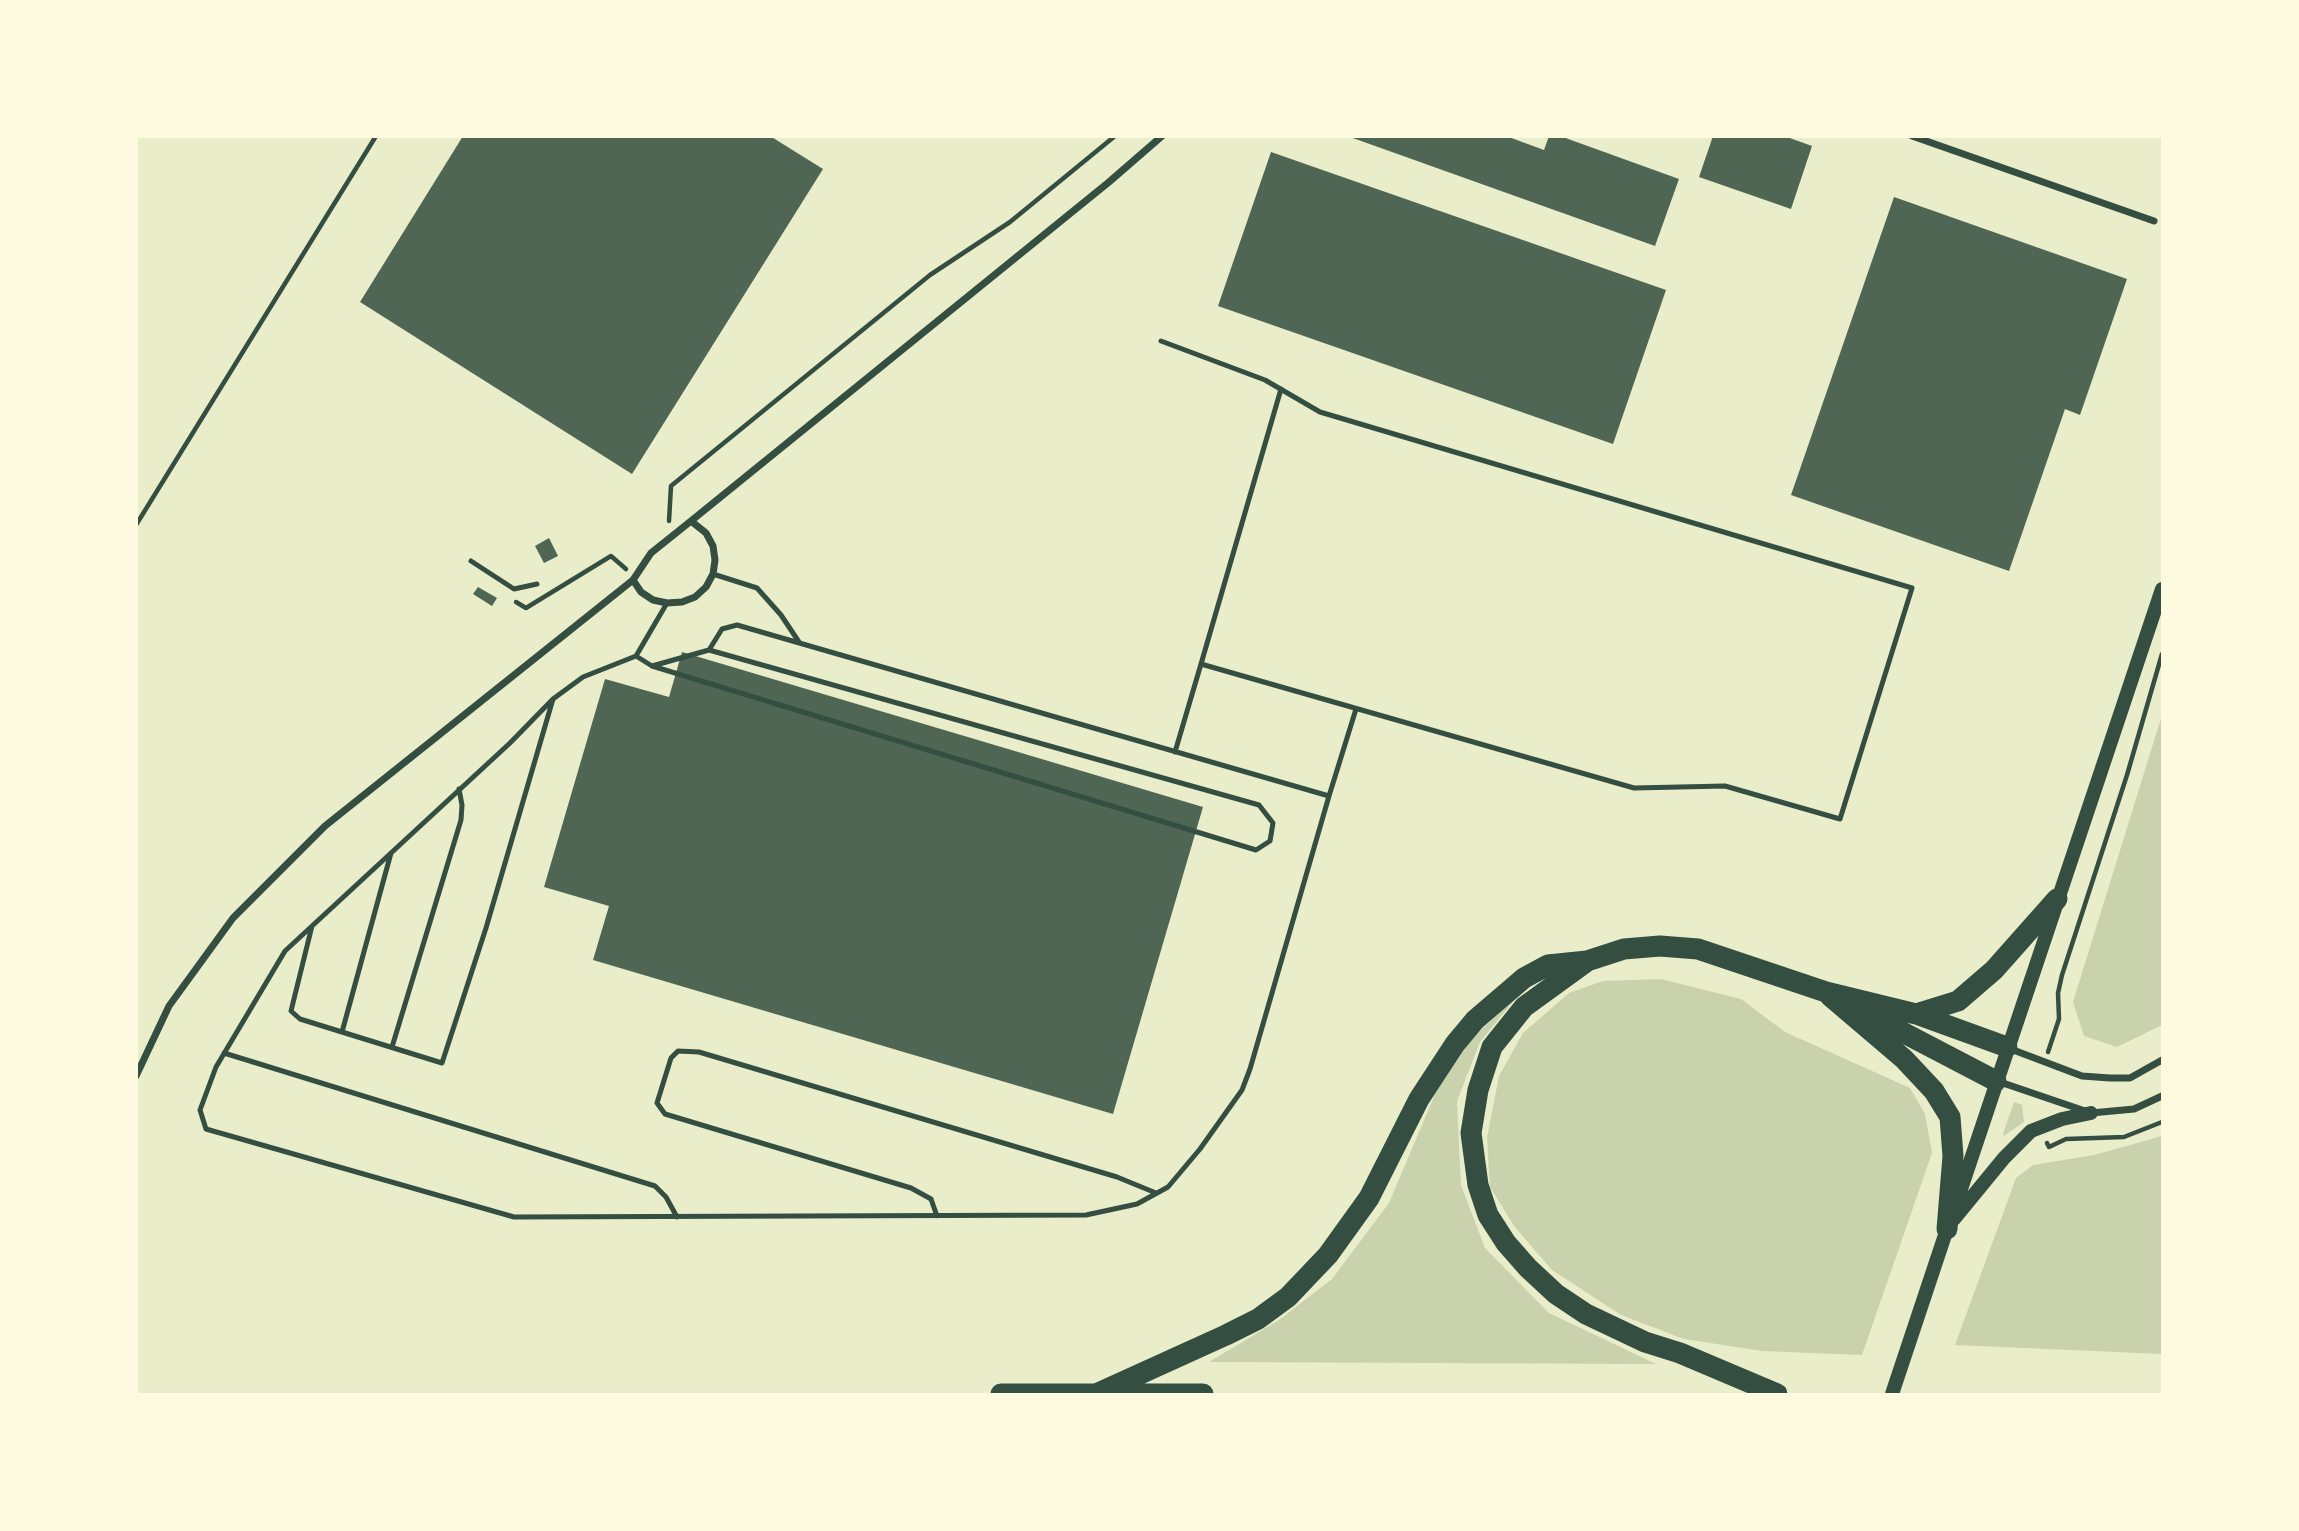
<!DOCTYPE html>
<style>
body{margin:0}
#map{position:relative;width:2299px;height:1531px;overflow:hidden;background:#e9edc9;font-family:Spectral,serif}
canvas{display:block}
.frame{position:absolute;inset:0;border:138px solid #fefae0;pointer-events:none}
</style>
<div id="map">
<canvas width="2299" height="1531"></canvas>
<div class="frame"></div>
</div>
<script>
const c = document.querySelector('canvas').getContext('2d');
c.lineJoin = 'round';
function fillPath(path, color) { c.fillStyle = color; c.fill(path, 'evenodd'); }
const poly = rows => new Path2D(rows.map(r => 'M' + r).join(''));
function trace(path, color, width, dash) { c.strokeStyle = color; c.lineWidth = width; c.lineCap = dash ? 'butt' : 'round'; c.setLineDash(dash || []); c.stroke(path); }
const green = poly([
 [2162,715,2162,1025,2117,1047,2084,1036,2073,1002],
 [1661,979,1741,999,1785,1032,1910,1088,1925,1114,1932,1153,1862,1355,1762,1351,1684,1339,1621,1315,1552,1270,1514,1226,1490,1187,1487,1138,1499,1076,1523,1033,1569,993,1603,981],
 [1516,998,1480,1042,1457,1101,1461,1185,1485,1248,1549,1313,1656,1364,1209,1362,1279,1320,1332,1279,1389,1203,1435,1094,1471,1039],
 [2014,1102,2022,1105,2024,1122,2004,1136,2003,1134],
 [2162,1136,2162,1354,1955,1345,2016,1178,2033,1165,2094,1155]
]);
const building = poly([
 [463,136,770,136,823,169,632,474,360,302],
 [1506,136,1544,150,1549,136,1560,136,1679,179,1655,246,1350,137],
 [1713,136,1784,136,1812,146,1791,209,1699,177],
 [1271,152,1666,290,1613,444,1218,306],
 [1894,197,2127,279,2080,415,2065,409,2009,571,1791,495],
 [549,538,558,556,544,563,535,546],
 [478,587,497,598,492,606,473,594],
 [682,652,1203,807,1113,1114,593,960,609,906,544,887,605,679,669,697]
]);
const path = poly([
 [669,521,671,486,930,275,1010,222,1115,136],
 [136,525,376,136],
 [516,602,526,608,611,556,626,569],
 [2048,1052,2059,1019,2058,993,2062,975,2127,775,2162,654],
 [2047,1143,2049,1147,2066,1139,2124,1137,2162,1122]
]);
const service = poly([
 [1161,341,1265,380,1320,412,1912,588,1840,819,1725,786,1634,788,1201,664,1281,389],
 [471,561,514,589,537,584],
 [713,574,757,588,781,615,799,642],
 [636,656,652,666,709,650,1259,805,1273,823,1270,841,1256,850,652,666],
 [553,699,510,743,285,951,216,1067,200,1110,206,1129,514,1217,1086,1215,1137,1204,1168,1187,1200,1149,1242,1090,1250,1069,1329,796,737,625,722,629,709,650],
 [1175,752,1201,664],
 [1329,796,1356,709],
 [312,926,291,1011,300,1019,442,1063,486,928,553,699,583,677,636,656,667,603],
 [342,1032,391,853],
 [392,1047,461,820,462,805,459,789],
 [224,1053,655,1186,666,1197,677,1217],
 [937,1216,931,1199,911,1188,665,1114,657,1103,671,1058,678,1051,699,1052,1117,1177,1156,1193]
]);
const minor = poly([
 [1912,136,2154,221],
 [691,521,1109,182,1162,136],
 [691,521,706,533,713,546,715,560,713,574,706,587,695,597,682,602,667,603,653,600,641,592,633,580,651,553,691,521],
 [2008,1048,2082,1076,2110,1078,2130,1078,2162,1060],
 [136,1076,169,1006,233,918,325,826,633,580],
 [1997,1081,2091,1113,2134,1109,2162,1096]
]);
const secondary = poly([
 [1956,1204,2162,589],
 [1954,1219,2004,1158,2031,1131,2062,1119,2091,1113],
 [1892,1394,1949,1223]
]);
const motorway = poly([
 [1586,962,1524,1007,1492,1047,1478,1090,1471,1133,1478,1185,1488,1215,1506,1243,1528,1268,1556,1294,1586,1314,1645,1342,1680,1353,1777,1394],
 [1830,996,1904,1059,1934,1091,1950,1117,1953,1156,1947,1229],
 [1862,1011,1996,1081],
 [1916,1014,1958,1001,1994,970,2057,899],
 [1001,1394,1203,1394],
 [1096,1394,1226,1335,1258,1319,1288,1297,1328,1255,1369,1198,1419,1099,1455,1044,1475,1020,1524,978,1548,965,1587,961,1624,949,1660,946,1698,949,1826,992,1916,1014,2007,1047]
]);
fillPath(green, '#cad2ad');
fillPath(building, '#4f6655');
trace(path, '#344e41', 4.5);
trace(service, '#344e41', 5);
trace(minor, '#344e41', 7);
trace(secondary, '#344e41', 14);
trace(motorway, '#344e41', 21);
</script>
